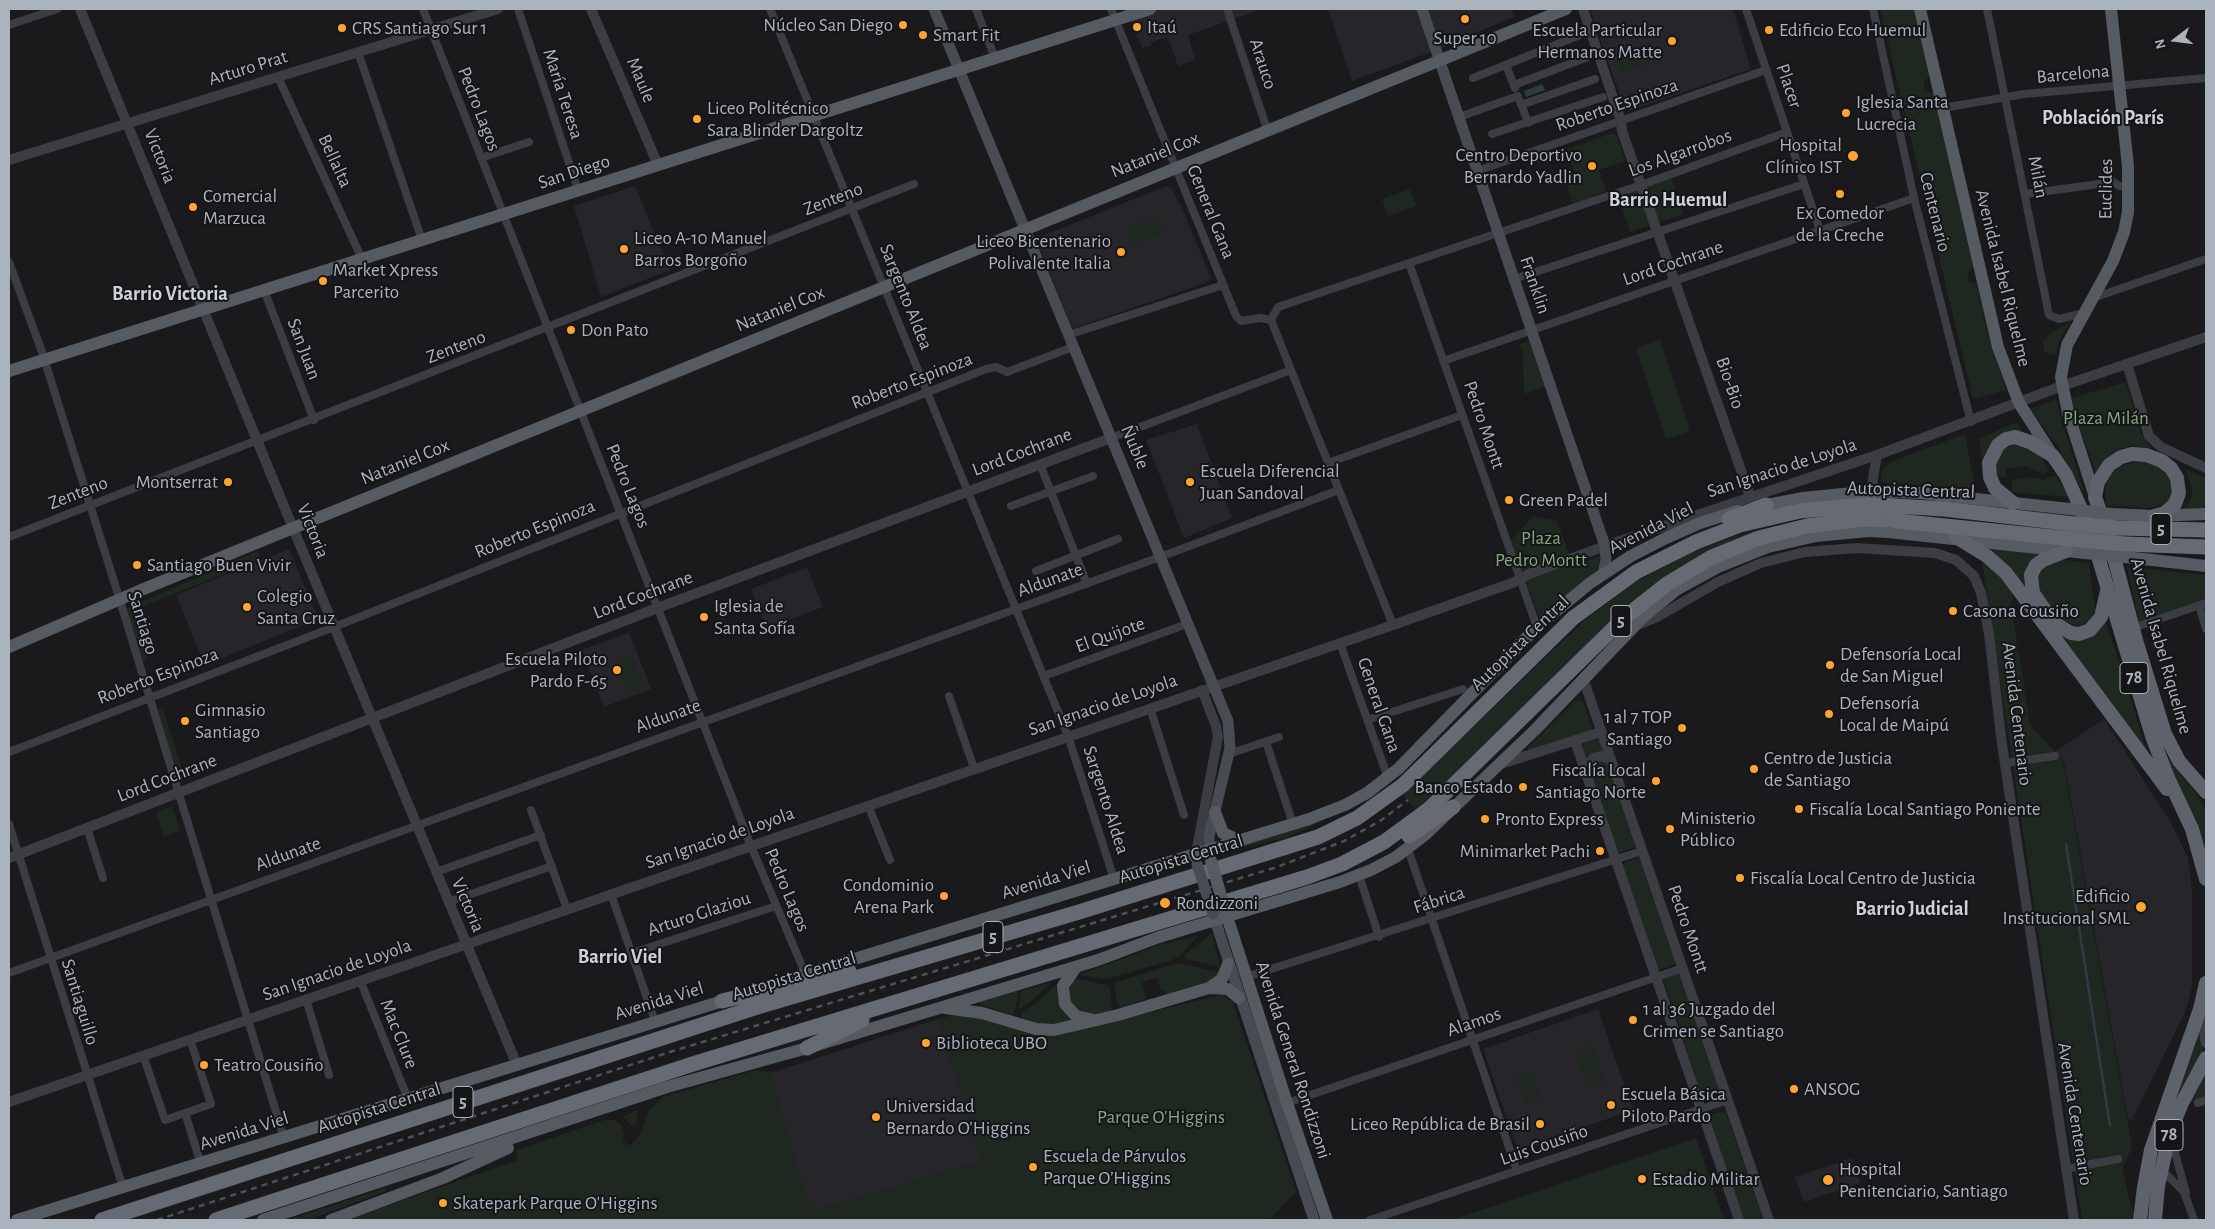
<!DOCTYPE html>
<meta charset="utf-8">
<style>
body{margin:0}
#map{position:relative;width:2215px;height:1229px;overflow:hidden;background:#1a1a1d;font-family:"Alegreya Sans",sans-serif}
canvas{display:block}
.frame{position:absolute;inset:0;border:10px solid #abb3bd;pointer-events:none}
.north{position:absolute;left:2150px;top:15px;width:50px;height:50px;-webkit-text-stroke:4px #151518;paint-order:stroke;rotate:255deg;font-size:14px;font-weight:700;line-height:20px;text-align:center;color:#abb3bd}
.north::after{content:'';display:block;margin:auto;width:18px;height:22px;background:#abb3bd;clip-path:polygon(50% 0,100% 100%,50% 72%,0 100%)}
</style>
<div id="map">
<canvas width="2215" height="1229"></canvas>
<div class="frame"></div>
<div class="north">N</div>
</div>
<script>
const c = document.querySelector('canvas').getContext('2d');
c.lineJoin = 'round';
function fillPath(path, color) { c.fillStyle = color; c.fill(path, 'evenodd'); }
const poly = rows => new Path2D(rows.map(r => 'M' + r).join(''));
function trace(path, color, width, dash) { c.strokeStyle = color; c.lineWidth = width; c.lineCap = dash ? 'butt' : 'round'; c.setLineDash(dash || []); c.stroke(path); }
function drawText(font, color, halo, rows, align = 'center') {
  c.font = font + ' "Alegreya Sans",sans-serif'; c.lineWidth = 4; c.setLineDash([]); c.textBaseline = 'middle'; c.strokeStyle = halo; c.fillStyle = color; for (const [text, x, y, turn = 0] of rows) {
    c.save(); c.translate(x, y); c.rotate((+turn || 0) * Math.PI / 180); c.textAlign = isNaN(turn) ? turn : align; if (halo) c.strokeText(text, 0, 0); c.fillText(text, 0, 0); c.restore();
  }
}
const built = poly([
 [1127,9,1262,9,1188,35,1195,60,1178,66,1168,37,1151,42,1151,45,1142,48],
 [1328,9,1511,9,1514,17,1465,37,1466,39,1352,81],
 [1595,9,1733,9,1751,69,1629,111,1624,107,1591,12],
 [635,186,670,270,601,297,574,206],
 [1166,186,1172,188,1179,205,1181,205,1211,278,1208,282,1074,328,1071,326,1038,243,1040,237],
 [1197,424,1232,518,1184,538,1146,440],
 [289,549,318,619,205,665,176,595],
 [807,567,823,607,766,628,751,589],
 [629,632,651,689,604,707,582,650],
 [2104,719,2170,821,2188,858,2192,891,2192,987,2186,1010,2132,1120,2128,1119,2064,761,2056,751],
 [1598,1009,1633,1110,1518,1150,1483,1049],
 [938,1019,982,1161,818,1210,811,1206,807,1203,770,1073],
 [1852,1158,1860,1183,1804,1202,1795,1177]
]);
const green = poly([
 [1880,9,1914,9,1930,76,1924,81,1925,91,1934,93,1973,267,1967,274,1969,282,1976,283,1987,331,2006,390,1973,399],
 [1650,43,1656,62,1622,73,1616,54],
 [1613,133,1617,136,1625,161,1599,170,1606,191,1573,204,1567,185,1577,182,1567,149],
 [1671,176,1683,214,1630,232,1618,195],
 [1410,189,1416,206,1388,216,1382,199],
 [1157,215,1164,232,1134,245,1127,228],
 [2070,322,2058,344,2056,354,2051,355,2044,352,2043,342,2049,335],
 [1529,340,1545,387,1524,394,1523,354,1520,344],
 [1660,340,1690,431,1666,439,1636,348],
 [2126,382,2140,431,2150,448,2131,446,2119,449,2103,461,2096,472,2069,399],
 [2056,399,2061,419,2086,497,2056,444,2030,409],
 [2014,423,2018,424,2023,433,1997,440,1994,492,1988,491,1979,439],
 [1965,434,1975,489,1880,482,1883,469,1888,463],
 [2017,440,2038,453,2049,470,2043,474,2026,466,2006,469,2006,477,1997,477,1994,463,2000,447],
 [2141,462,2161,466,2174,482,2172,498,2167,504,2148,508,2106,505,2106,487,2108,478,2114,470,2126,464],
 [2186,470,2206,478,2206,510,2179,512,2188,504,2193,492],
 [2055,475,2069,497,2011,492,2013,480,2031,477,2044,480],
 [1533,516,1557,521,1573,566,1601,555,1596,573,1540,620,1511,540],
 [1811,518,1754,533,1665,578,1417,811,1403,794,1586,619,1634,583,1691,553,1735,536],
 [1993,547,2042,551,2035,556,2026,570,2025,580,2028,593,1994,552],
 [258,551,261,559,141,607,143,613,135,617,147,659,142,661,125,609],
 [1981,556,1997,569,2014,594,2011,604,2030,725,2063,761,2132,1147,2122,1170,2135,1220,2082,1220],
 [2064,560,2089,563,2095,609,2089,621,2083,624,2076,625,2063,621,2040,593,2036,576,2040,569,2055,561],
 [2127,567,2206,575,2206,602,2139,623],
 [2106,623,2126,683,2146,750,2055,633,2094,635],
 [632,654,644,687,627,694,615,661],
 [1580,700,1583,702,1592,729,1590,732,1529,751,1528,748,1575,701],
 [163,708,184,776,178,778,157,710],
 [1599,739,1635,847,1616,854,1579,745],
 [2162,753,2195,792,2206,810,2206,858],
 [172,806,180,830,164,837,156,812],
 [1323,821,1285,838,1227,851,1227,849],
 [1639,858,1676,964,1658,970,1621,864],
 [1212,933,1220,967,1185,959,1185,955],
 [1199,935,1178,957,1169,961,1106,979,1079,975,1157,946],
 [1178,963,1219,972,1215,982,1166,995,1164,990,1161,991,1157,978,1142,982,1146,998,1123,1008,1118,1005,1114,988,1117,982],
 [1680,973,1721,1091,1703,1098,1663,979],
 [1073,978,1107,985,1110,990,1112,1011,1084,1016,1067,1002],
 [1061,980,1071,1023,1039,1024,1022,1020,1021,1013,1040,1000],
 [1052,982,1032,1001,1018,1010,1021,991],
 [1016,991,1019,993,1013,1015,979,1004,980,1002],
 [1221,995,1233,1002,1296,1191,1270,1220,346,1220,518,1160,516,1150,605,1120,614,1120,620,1124,625,1134,622,1140,630,1146,641,1133,649,1110,663,1097,756,1070,770,1073,807,1203,818,1210,982,1161,938,1019,954,1015,978,1017,1055,1035],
 [2199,1029,2203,1052,2162,1134],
 [1592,1044,1605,1082,1588,1088,1575,1050],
 [1532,1071,1542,1100,1526,1105,1516,1076],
 [2206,1071,2206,1097,2189,1103],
 [638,1110,636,1124,632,1127,623,1116],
 [1724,1111,1726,1113,1763,1220,1743,1220,1708,1116],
 [1696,1138,1724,1220,1452,1220],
 [385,1188,386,1191,308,1220,288,1220]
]);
const water = poly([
 [1542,84,1545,90,1526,97,1524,91]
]);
const stream = poly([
 [2066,844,2110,1126]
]);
const minor = poly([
 [423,9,751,846,805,973],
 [518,9,578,190],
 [770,9,1068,736,1114,879],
 [976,9,995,58],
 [1111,9,1236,316,1241,321,1260,318,1271,320],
 [1227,9,1267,129],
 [1746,9,1820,231],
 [1873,9,1914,198,1971,422],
 [1987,9,2049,315,2059,319,2084,313],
 [9,25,57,9],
 [358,52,422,240],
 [1506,65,1515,88],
 [278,77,362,259],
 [1473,78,1580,35],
 [1514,85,1588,57],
 [1520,101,1528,123],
 [1521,105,1595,79],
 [1943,108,2024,94,2206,78],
 [1459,117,1518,96],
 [1492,134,1603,97],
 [481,158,529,142],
 [1477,171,1766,70],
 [2025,194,2114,182,2119,186,2129,186],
 [9,262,42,352,118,594,284,1138],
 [1409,263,1537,627],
 [1514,279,1804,184],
 [264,290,314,420],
 [2093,298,2206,259],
 [1271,320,1278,307,1641,185,1787,132],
 [1271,320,1393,625],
 [1068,335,1223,285],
 [1443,361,1914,198],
 [1111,438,1291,370],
 [1328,463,1462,415],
 [1040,464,1087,584],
 [1011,506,1093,476],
 [9,537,914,184],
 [1036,571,1118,539],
 [2199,605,2206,629],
 [2133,628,2206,603],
 [1340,643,1388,778],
 [1044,676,1187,624],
 [949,696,974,768],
 [1150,708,1184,815],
 [1367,720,1463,689],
 [1266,742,1293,824],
 [9,752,334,627,986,369,996,367,1007,372,1073,347],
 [1229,754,1279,737],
 [2005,763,2055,756],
 [868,805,890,860],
 [531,810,567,909],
 [9,824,123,1188],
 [87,828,103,878],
 [1408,849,1517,1171],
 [436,872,541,835],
 [1359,875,1379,937],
 [611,894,655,1021],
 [448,902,552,866],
 [632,953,776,906],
 [9,973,1160,557,1339,490],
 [1246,977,1642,851],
 [360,980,408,1099],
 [306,999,329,1075],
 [143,1055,165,1120,211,1104,190,1039],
 [2198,1103,2206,1100],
 [1284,1104,1683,968],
 [185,1113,201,1164],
 [2175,1153,2186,1193],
 [2065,1169,2118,1159],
 [2161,1169,2184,1192,2194,1220],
 [1370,1220,1728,1100]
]);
const tertiary = poly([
 [80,9,293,528,517,1065],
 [591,9,658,165],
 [1583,9,1621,121,1622,131,1750,496],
 [9,160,498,9],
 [2127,364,2149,436,2161,447,2206,468],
 [1872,499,1873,478,1877,455],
 [1636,626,1657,617,1718,582,1761,563,1805,552,1857,548,1935,553,1956,560,1974,576,1981,593,1989,634,2002,744,2074,1220],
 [1583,678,1769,1220],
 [1575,741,1739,1220],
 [1501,764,1601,732],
 [1585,767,1594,758,1601,756,1610,759],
 [1196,853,1218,737,1216,726,1202,690],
 [9,858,668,604,1111,438],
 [2200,1010,2206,1043],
 [9,1102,1393,625,1512,583,1529,574,1605,546,1877,455,2062,386,2206,337]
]);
const secondary = poly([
 [934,9,1228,721,1230,748,1209,836,1209,849],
 [1422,9,1605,546,1606,559,1603,574],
 [1213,914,1314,1220]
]);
const primary = poly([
 [1920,9,1998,347,2019,403,2053,456],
 [9,371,1150,9],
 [1881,491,1920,493,2070,509],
 [2095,497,2068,413,2061,377,2067,345,2113,261,2124,232,2128,212,2128,166,2111,9],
 [1757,507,1803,498,1863,492],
 [2111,514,2154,516,2206,514],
 [1888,532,2085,553],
 [2125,557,2206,566],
 [9,647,146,588,1566,9],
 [1215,812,1223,833,1238,840],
 [1225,910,1287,1103,1327,1220],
 [1076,967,1063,986,1065,1004,1076,1016,1094,1020],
 [786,980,1309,819,1345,805,1367,793,1398,769,1537,627,1590,583,1631,556,1666,538,1700,523,1738,511],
 [1209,988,1222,979,1228,964],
 [945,1008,982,1013,1036,1029,1054,1030,1118,1015,1209,988,1228,989,1239,998],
 [17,1220,729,999],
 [263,1220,667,1087,807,1048,1098,960,1159,937,1340,882,1371,870,1396,857,1426,834,1535,730,1643,617,1676,590,1718,567,1768,547,1816,536,1868,531],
 [331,1220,443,1178,508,1148]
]);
const trunk = poly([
 [2013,503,1995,488,1990,477,1989,463,1998,445,2006,439,2015,437,2030,442,2053,456,2066,475,2086,520],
 [2104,523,2095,497,2098,482,2109,465,2121,457,2132,454,2146,455,2162,461,2171,468,2177,478,2179,493,2175,504,2165,513,2154,516],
 [1956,537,1987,556,2006,573,2167,789],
 [2094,543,2152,736,2168,778,2192,829,2206,879],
 [2111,546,2136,640,2165,734,2179,761,2206,792],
 [2066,551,2043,560,2036,565,2031,575,2033,593,2054,623,2071,633,2079,634,2090,630,2101,617,2107,591],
 [2140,1220,2144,1187,2151,1150,2200,1009,2206,983],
 [2155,1220,2158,1186,2170,1132,2182,1103,2206,1058]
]);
const motorway = poly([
 [1880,505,1944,509,2074,524],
 [1729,519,1766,505],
 [1887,520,2082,540],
 [2117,528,2206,530],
 [2125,544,2206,547],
 [1409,836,1453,807],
 [722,1001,849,971],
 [807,1048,862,1020],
 [102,1220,754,1008,1079,912,1318,837,1357,818,1403,785,1573,618,1636,572,1696,542,1740,525,1800,511,1861,505],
 [216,1220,696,1063,1307,877,1342,864,1384,842,1429,809,1624,618,1667,584,1712,557,1759,538,1807,526,1864,519]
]);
const rail = poly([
 [157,1220,673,1051,1277,867,1344,841,1380,821,1408,800]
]);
const secondaryBridge = poly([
 [1197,864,1213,914]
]);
const primaryBridge = poly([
 [1863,492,1881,491],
 [2070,509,2111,514],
 [1868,531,1888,532],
 [2085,553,2125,557],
 [1211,861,1225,910]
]);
const motorwayBridge = poly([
 [1861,505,1880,505],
 [1864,519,1887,520],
 [2074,524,2117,528],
 [2082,540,2125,544]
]);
const markers = [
 [1465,19,5,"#ffa430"],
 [903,25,5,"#ffa430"],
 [1137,27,5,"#ffa430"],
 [342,28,5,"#ffa430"],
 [1769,30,5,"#ffa430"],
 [923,35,5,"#ffa430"],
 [1672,41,5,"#ffa430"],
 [1846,113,5,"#ffa430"],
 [697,119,5,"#ffa430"],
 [1853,156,6,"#ffa430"],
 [1592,166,5,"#ffa430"],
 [1840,194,5,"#ffa430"],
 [193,207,5,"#ffa430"],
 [624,249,5,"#ffa430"],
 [1121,252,5,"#ffa430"],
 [323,281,5,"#ffa430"],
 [571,330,5,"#ffa430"],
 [228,482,5,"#ffa430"],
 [1190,482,5,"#ffa430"],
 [1509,500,5,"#ffa430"],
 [137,565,5,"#ffa430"],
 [247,607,5,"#ffa430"],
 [1953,611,5,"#ffa430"],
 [704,617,5,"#ffa430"],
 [1830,665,5,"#ffa430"],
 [617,670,5,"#ffa430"],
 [1829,714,5,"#ffa430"],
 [185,721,5,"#ffa430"],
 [1682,728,5,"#ffa430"],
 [1754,769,5,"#ffa430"],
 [1656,781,5,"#ffa430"],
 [1523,787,5,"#ffa430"],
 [1799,809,5,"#ffa430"],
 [1485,819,5,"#ffa430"],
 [1670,829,5,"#ffa430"],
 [1600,851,5,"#ffa430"],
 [1740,878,5,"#ffa430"],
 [944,896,5,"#ffa430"],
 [1165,903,6,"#ffa430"],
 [2141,907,6,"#ffa430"],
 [1633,1020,5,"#ffa430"],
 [926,1043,5,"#ffa430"],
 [204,1065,5,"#ffa430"],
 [1794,1089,5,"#ffa430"],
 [1611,1105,5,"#ffa430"],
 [876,1117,5,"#ffa430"],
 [1540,1124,5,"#ffa430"],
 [1033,1167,5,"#ffa430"],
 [1642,1179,5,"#ffa430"],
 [1828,1180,6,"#ffa430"],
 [443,1203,5,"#ffa430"]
];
const shields = [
 [2161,529,20],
 [1621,621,20],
 [2134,678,28],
 [993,937,20],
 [463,1102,20],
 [2169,1135,28]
];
const shieldNames = [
 ["5",2161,529],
 ["5",1621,621],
 ["78",2134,678],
 ["5",993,937],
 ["5",463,1102],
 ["78",2169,1135]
];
const poiNames = [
 ["Núcleo San Diego",893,25,"right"],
 ["Itaú",1147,27],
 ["CRS Santiago Sur 1",352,28],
 ["Escuela Particular",1662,30,"right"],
 ["Hermanos Matte",1662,52,"right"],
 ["Edificio Eco Huemul",1779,30],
 ["Smart Fit",933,35],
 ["Super 10",1465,38,"center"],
 ["Iglesia Santa",1856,102],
 ["Lucrecia",1856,124],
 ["Liceo Politécnico",707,108],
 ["Sara Blinder Dargoltz",707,130],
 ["Hospital",1842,145,"right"],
 ["Clínico IST",1842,167,"right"],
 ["Centro Deportivo",1582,155,"right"],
 ["Bernardo Yadlin",1582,177,"right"],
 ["Comercial",203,196],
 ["Marzuca",203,218],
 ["Ex Comedor",1840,213,"center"],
 ["de la Creche",1840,235,"center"],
 ["Liceo A-10 Manuel",634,238],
 ["Barros Borgoño",634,260],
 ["Liceo Bicentenario",1111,241,"right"],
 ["Polivalente Italia",1111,263,"right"],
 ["Market Xpress",333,270],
 ["Parcerito",333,292],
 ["Don Pato",581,330],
 ["Escuela Diferencial",1200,471],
 ["Juan Sandoval",1200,493],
 ["Montserrat",218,482,"right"],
 ["Green Padel",1519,500],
 ["Santiago Buen Vivir",147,565],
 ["Colegio",257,596],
 ["Santa Cruz",257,618],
 ["Iglesia de",714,606],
 ["Santa Sofía",714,628],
 ["Casona Cousiño",1963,611],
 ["Defensoría Local",1840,654],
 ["de San Miguel",1840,676],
 ["Escuela Piloto",607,659,"right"],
 ["Pardo F-65",607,681,"right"],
 ["Defensoría",1839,703],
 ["Local de Maipú",1839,725],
 ["Gimnasio",195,710],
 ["Santiago",195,732],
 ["1 al 7 TOP",1672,717,"right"],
 ["Santiago",1672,739,"right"],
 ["Centro de Justicia",1764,758],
 ["de Santiago",1764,780],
 ["Fiscalía Local",1646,770,"right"],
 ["Santiago Norte",1646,792,"right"],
 ["Banco Estado",1513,787,"right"],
 ["Fiscalía Local Santiago Poniente",1809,809],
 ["Ministerio",1680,818],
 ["Público",1680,840],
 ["Pronto Express",1495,819],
 ["Minimarket Pachi",1590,851,"right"],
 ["Fiscalía Local Centro de Justicia",1750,878],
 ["Condominio",934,885,"right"],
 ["Arena Park",934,907,"right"],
 ["Edificio",2130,896,"right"],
 ["Institucional SML",2130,918,"right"],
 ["Rondizzoni",1176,903],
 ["1 al 36 Juzgado del",1643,1009],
 ["Crimen se Santiago",1643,1031],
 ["Biblioteca UBO",936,1043],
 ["Teatro Cousiño",214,1065],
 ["ANSOG",1804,1089],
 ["Escuela Básica",1621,1094],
 ["Piloto Pardo",1621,1116],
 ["Universidad",886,1106],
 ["Bernardo O'Higgins",886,1128],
 ["Liceo República de Brasil",1530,1124,"right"],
 ["Escuela de Párvulos",1043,1156],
 ["Parque O’Higgins",1043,1178],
 ["Hospital",1839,1169],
 ["Penitenciario, Santiago",1839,1191],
 ["Estadio Militar",1652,1179],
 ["Skatepark Parque O'Higgins",453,1203]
];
const streetNames = [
 ["Arauco",1263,64,72],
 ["Arturo Prat",248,68,-17],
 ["Barcelona",2073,74,-5],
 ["Maule",641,80,67],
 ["Placer",1789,86,71],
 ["María Teresa",563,94,72],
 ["Roberto Espinoza",1617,105,-19],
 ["Pedro Lagos",479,109,69],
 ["Los Algarrobos",1680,153,-20],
 ["Nataniel Cox",1155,155,-22],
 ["Victoria",160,156,68],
 ["Bellalta",335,161,65],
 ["San Diego",574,172,-18],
 ["Milán",2038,177,79],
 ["Euclides",2106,189,-89],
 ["Zenteno",833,199,-21],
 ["General Gana",1211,212,68],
 ["Centenario",1935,212,76],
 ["Lord Cochrane",1673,263,-19],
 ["Avenida Isabel Riquelme",2003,278,76],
 ["Franklin",1535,285,71],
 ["Sargento Aldea",906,297,68],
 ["Nataniel Cox",780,309,-22],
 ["Zenteno",456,347,-21],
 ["San Juan",304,349,69],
 ["Roberto Espinoza",912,381,-21],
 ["Bio-Bio",1730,383,71],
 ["Pedro Montt",1484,425,71],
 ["Ñuble",1135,447,67],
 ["Lord Cochrane",1022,452,-21],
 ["Nataniel Cox",405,462,-22],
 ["San Ignacio de Loyola",1782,468,-18],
 ["Pedro Lagos",628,486,68],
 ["Autopista Central",1911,490,2],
 ["Zenteno",78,493,-21],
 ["Avenida Viel",1651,528,-27],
 ["Roberto Espinoza",535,529,-22],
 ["Victoria",313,531,68],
 ["Aldunate",1050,580,-20],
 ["Lord Cochrane",643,595,-21],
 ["Santiago",143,623,73],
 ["El Quijote",1110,635,-20],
 ["Autopista Central",1520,643,-44],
 ["Avenida Isabel Riquelme",2161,646,74],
 ["Roberto Espinoza",158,676,-21],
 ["San Ignacio de Loyola",1103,705,-19],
 ["General Gana",1379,705,71],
 ["Avenida Centenario",2017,714,83],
 ["Aldunate",668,716,-20],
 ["Lord Cochrane",167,778,-21],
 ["Sargento Aldea",1106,800,72],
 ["San Ignacio de Loyola",720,838,-19],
 ["Aldunate",288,854,-20],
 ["Autopista Central",1181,859,-17],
 ["Avenida Viel",1046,880,-17],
 ["Pedro Lagos",787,890,67],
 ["Fábrica",1439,900,-18],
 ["Victoria",468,905,67],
 ["Arturo Glaziou",699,914,-18],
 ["Pedro Montt",1688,929,71],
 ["San Ignacio de Loyola",337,970,-19],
 ["Autopista Central",794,976,-17],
 ["Avenida Viel",659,1001,-17],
 ["Santiaguillo",80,1002,73],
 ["Alamos",1474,1022,-19],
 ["Mac Clure",399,1034,68],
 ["Avenida General Rondizzoni",1293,1060,72],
 ["Autopista Central",379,1108,-18],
 ["Avenida Centenario",2075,1114,81],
 ["Avenida Viel",244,1131,-17],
 ["Luis Cousiño",1544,1145,-19]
];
const parkNames = [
 ["Plaza Milán",2106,418],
 ["Plaza",1541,538],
 ["Pedro Montt",1541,560],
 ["Parque O'Higgins",1161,1117]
];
const neighbourhoodNames = [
 ["Población París",2103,118],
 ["Barrio Huemul",1668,200],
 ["Barrio Victoria",170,294],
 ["Barrio Judicial",1912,909],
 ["Barrio Viel",620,957]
];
fillPath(built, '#26262a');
fillPath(green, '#1f2820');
fillPath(water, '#2e3b42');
trace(stream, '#2e3b42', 2.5);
trace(minor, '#3b3d42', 8);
trace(tertiary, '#3b3d42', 10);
trace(secondary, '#484c52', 11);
trace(primary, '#565a61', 12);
trace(trunk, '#5e626a', 14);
trace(motorway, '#666b73', 15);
trace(rail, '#4d5157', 2.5, [6, 5]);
trace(secondaryBridge, '#484c52', 11);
trace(primaryBridge, '#565a61', 12);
trace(motorwayBridge, '#666b73', 15);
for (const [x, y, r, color] of markers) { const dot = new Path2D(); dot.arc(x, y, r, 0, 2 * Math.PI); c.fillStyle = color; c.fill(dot); trace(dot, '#151518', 2); }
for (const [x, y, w] of shields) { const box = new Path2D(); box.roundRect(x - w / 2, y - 15.5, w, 31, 4); c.fillStyle = '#151518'; c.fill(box); trace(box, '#abb3bd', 1); }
drawText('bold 18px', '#abb3bd', null, shieldNames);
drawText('19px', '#abb3bd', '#151518', poiNames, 'left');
drawText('19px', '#abb3bd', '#151518', streetNames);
drawText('19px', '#83a981', '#151518', parkNames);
drawText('bold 20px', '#cdd1d9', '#151518', neighbourhoodNames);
</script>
